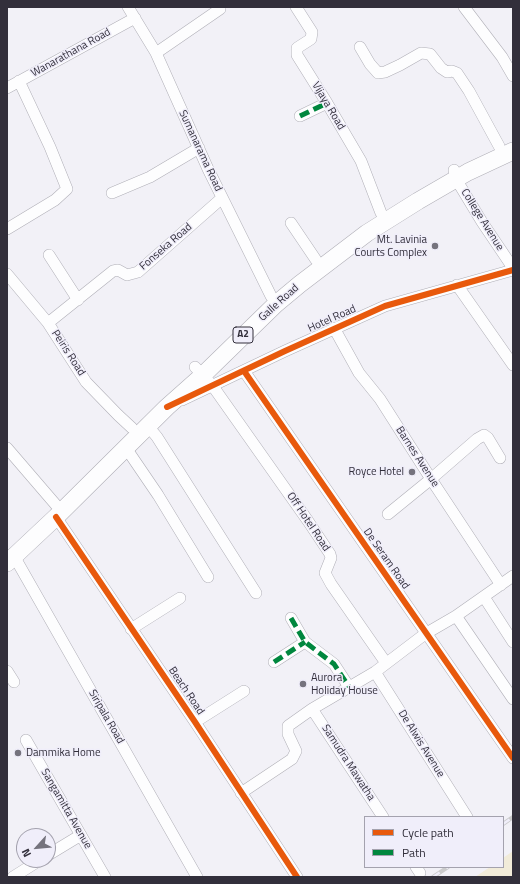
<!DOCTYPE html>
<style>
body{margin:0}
#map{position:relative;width:520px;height:884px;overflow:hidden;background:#f2f1f7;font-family:"Titillium Web",sans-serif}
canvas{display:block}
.frame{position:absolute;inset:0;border:8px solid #322f3b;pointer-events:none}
.legend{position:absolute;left:364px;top:816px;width:140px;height:52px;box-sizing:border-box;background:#f0eefa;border:1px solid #a4a2ae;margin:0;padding:5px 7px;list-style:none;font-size:12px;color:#322f3b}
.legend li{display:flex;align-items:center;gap:8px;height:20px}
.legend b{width:20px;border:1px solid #a4a2ae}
.north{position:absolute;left:16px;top:828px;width:40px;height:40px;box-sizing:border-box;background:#f0eefa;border:1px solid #a4a2ae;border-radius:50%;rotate:243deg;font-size:11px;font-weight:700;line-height:16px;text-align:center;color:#322f3b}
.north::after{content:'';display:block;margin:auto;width:14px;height:18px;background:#75737d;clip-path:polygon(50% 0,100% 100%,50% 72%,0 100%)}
</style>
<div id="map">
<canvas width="520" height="884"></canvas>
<div class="frame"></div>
<ul class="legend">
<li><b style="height:5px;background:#e8590c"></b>Cycle path</li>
<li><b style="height:5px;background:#00873e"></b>Path</li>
</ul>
<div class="north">N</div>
</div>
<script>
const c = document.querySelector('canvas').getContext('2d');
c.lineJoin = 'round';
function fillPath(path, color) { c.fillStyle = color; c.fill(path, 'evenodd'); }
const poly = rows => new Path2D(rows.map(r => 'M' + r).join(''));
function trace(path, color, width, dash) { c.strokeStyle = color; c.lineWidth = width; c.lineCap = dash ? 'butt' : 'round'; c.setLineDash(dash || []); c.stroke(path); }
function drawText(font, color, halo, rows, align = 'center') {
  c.font = font + ' "Titillium Web",sans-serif'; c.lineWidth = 3; c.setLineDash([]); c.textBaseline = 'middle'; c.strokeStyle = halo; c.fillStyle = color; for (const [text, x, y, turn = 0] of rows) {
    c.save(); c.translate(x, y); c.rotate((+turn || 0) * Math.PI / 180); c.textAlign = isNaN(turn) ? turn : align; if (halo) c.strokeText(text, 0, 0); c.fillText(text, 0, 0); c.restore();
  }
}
const sand = poly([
 [513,851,513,877,475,877,490,867,503,867,503,858]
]);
const minor = poly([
 [128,7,156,53,208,169,271,296],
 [296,7,312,32,311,39,297,48,297,55,327,103,361,161,381,213],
 [464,7,502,57,513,76],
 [360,47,370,64,378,73,385,72,400,65,421,53,430,54,441,68,447,72,452,71,457,73,469,91,499,146],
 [156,53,220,9,220,7],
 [7,88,135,18],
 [300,116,327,103],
 [454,170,456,179,482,222,513,268],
 [112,193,150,177,199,148],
 [291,223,316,260],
 [7,229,55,200,67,189,50,147,19,81],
 [49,255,78,300],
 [7,274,48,323,86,382,118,415,132,428],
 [457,285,513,365],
 [48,323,113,271,118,270,127,275,138,272,222,198],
 [334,328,359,373,380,399,431,479,501,585],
 [195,367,212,385,308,521,330,554,331,558,325,573,331,584,386,663],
 [244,371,513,758],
 [182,400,285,351,385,306,513,270],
 [148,426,157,437,256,593],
 [7,448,56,505],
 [126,448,158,495,208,577],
 [388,514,431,479,477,439,484,435,488,438,500,458],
 [56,517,195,722,297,877],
 [14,556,197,877],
 [484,597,513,642],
 [456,616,513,699],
 [291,618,305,642,334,664,349,687],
 [131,629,180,598],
 [274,662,305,642],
 [7,671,14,682],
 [375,672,467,817],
 [312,709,383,817],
 [195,722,244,691],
 [26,740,105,877],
 [241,793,292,759,296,751,288,734,288,726,312,709,375,672,425,634,456,616,513,576],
 [48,855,81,835],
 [416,867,420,873],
 [13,877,40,860]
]);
const highway = poly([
 [7,563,56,517,167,407,203,375,276,304,300,284,367,233,418,201,468,172,513,151]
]);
const rail = poly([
 [503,824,513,817],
 [433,877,448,867]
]);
const quiet = poly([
 [300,116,327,103],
 [291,618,305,642,334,664,349,687],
 [274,662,305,642]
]);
const cycleway = poly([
 [244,371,513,758],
 [167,407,285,351,385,306,513,270],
 [56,517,195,722,297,877]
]);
const markers = [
 [435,246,4,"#75737d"],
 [412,472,4,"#75737d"],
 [303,684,4,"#75737d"],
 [18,753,4,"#75737d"]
];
const shields = [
 [243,335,20]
];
const shieldNames = [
 ["A2",243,335]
];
const streetNames = [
 ["Wanarathana Road",71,53,-29],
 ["Vijaya Road",328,106,59],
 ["Sumanarama Road",200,151,65],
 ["College Avenue",482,220,58],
 ["Fonseka Road",166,247,-41],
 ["Galle Road",279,303,-42],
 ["Hotel Road",332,319,-24],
 ["Peiris Road",68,353,57],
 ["Barnes Avenue",417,457,57],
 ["Off Hotel Road",308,522,56],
 ["De Seram Road",386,559,55],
 ["Beach Road",186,691,56],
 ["Siripala Road",106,717,60],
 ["De Alwis Avenue",421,744,58],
 ["Samudra Mawatha",348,763,57],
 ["Sangamitta Avenue",66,809,60]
];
const poiNames = [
 ["Mt. Lavinia",427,240],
 ["Courts Complex",427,253],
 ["Royce Hotel",404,472],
 ["Aurora",311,678,"left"],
 ["Holiday House",311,691,"left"],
 ["Dammika Home",26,753,"left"]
];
fillPath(sand, '#f1ebd9');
trace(minor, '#afaeb6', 12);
trace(highway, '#afaeb6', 18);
trace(minor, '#fdfdfe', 11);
trace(highway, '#fdfdfe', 17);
trace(rail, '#cbcbcc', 4);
trace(rail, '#f0eefa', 2.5, [8]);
trace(quiet, '#00873e', 5, [10, 5]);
trace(cycleway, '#e8590c', 6);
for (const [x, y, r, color] of markers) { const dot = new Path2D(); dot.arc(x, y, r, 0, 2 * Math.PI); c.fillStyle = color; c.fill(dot); trace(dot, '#f0eefa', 1.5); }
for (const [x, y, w] of shields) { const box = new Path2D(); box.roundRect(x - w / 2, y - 8, w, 16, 3); c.fillStyle = '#f0eefa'; c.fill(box); trace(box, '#322f3b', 1); }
drawText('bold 10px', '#322f3b', null, shieldNames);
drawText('11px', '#322f3b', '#f0eefa', streetNames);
drawText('11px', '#322f3b', '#f0eefa', poiNames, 'right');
</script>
